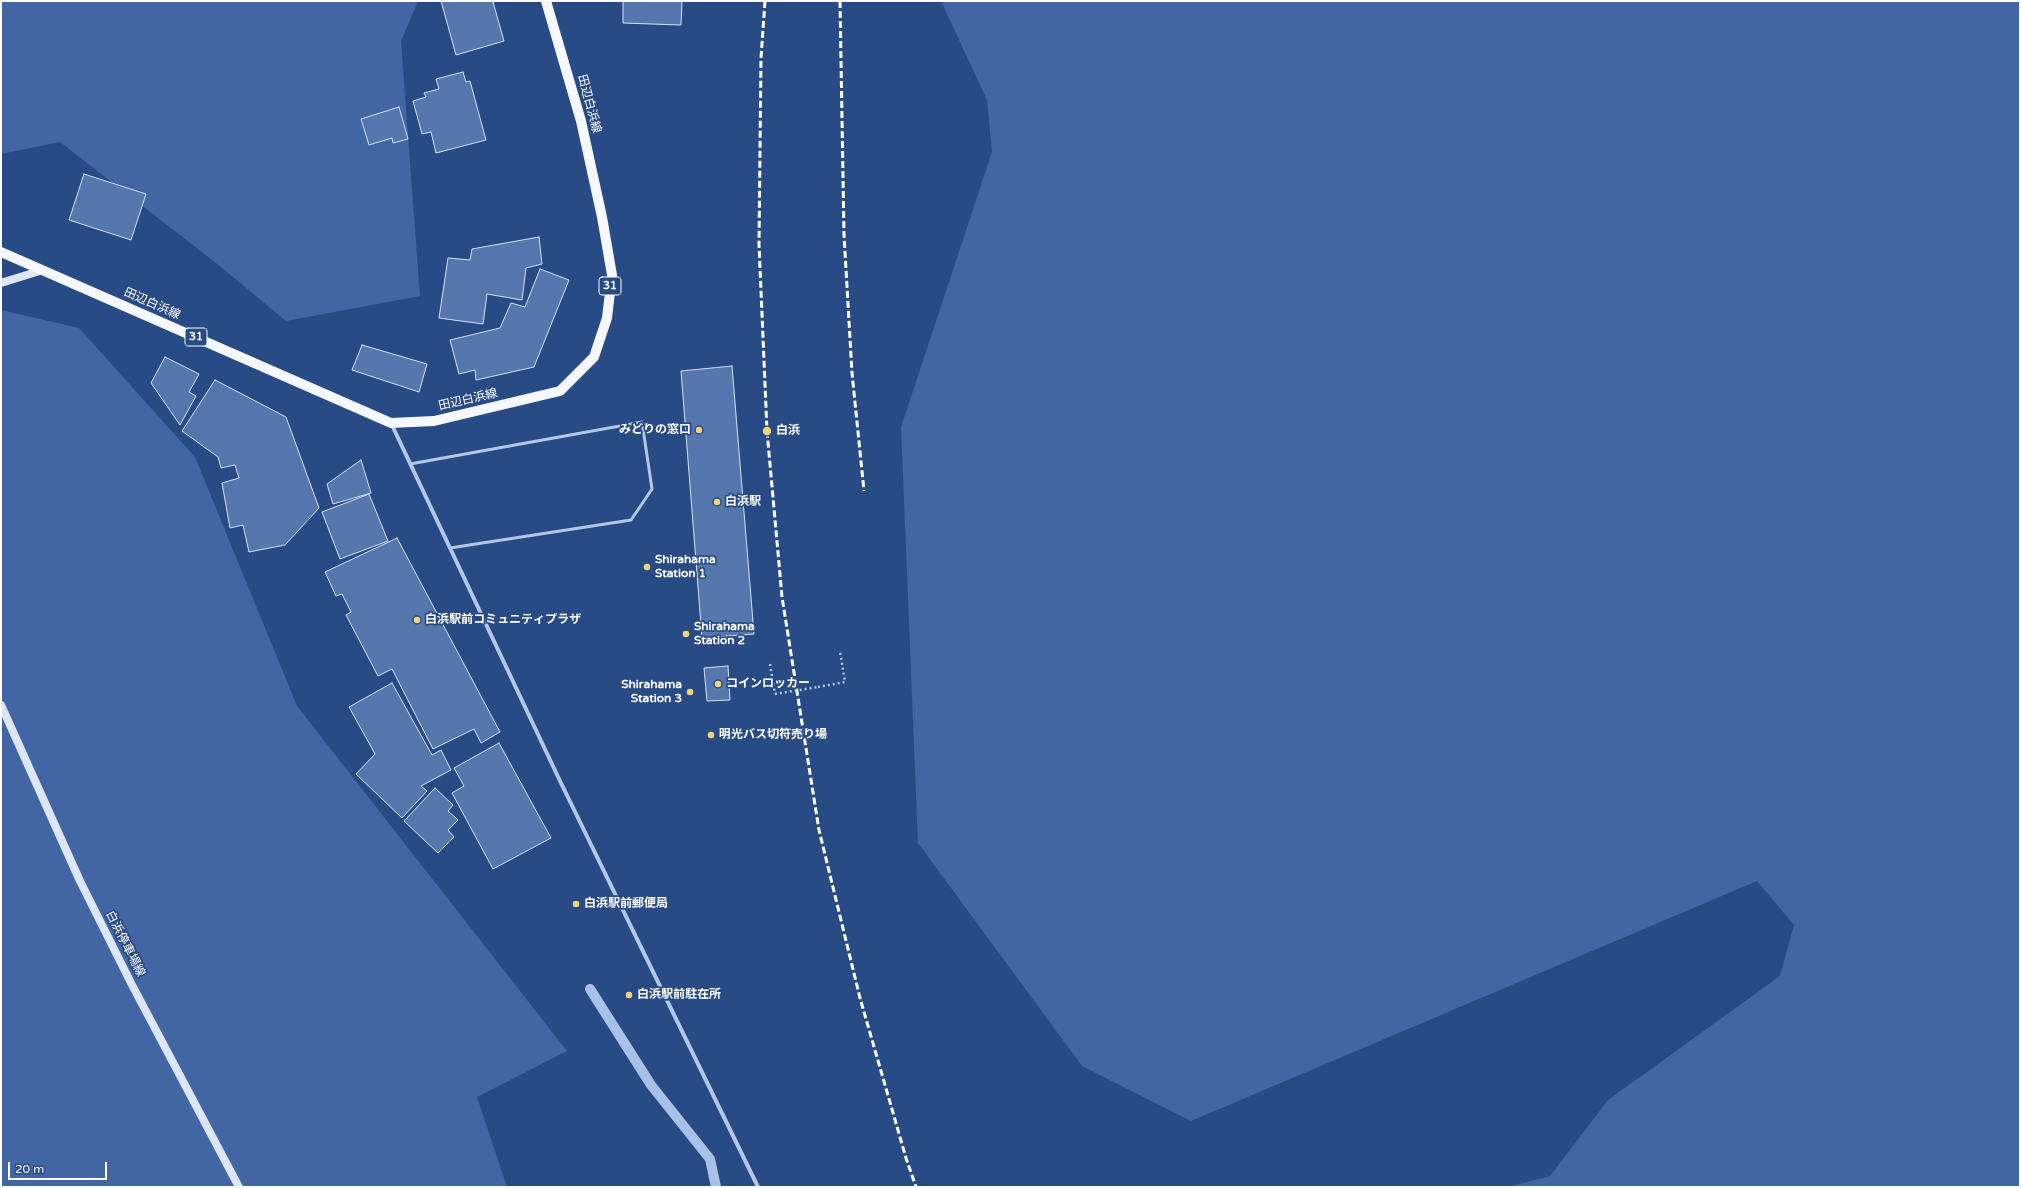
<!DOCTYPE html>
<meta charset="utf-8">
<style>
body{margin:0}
#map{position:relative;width:2021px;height:1188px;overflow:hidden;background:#294b85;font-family:"Varela Round",sans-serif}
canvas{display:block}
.frame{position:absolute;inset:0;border:2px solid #fff;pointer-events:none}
.scale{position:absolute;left:8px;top:1162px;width:99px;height:18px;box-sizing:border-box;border:2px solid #fff;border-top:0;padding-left:5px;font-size:12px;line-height:14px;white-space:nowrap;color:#fff;-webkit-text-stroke:3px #294b85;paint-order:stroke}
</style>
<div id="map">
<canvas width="2021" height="1188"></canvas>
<div class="frame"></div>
<div class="scale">20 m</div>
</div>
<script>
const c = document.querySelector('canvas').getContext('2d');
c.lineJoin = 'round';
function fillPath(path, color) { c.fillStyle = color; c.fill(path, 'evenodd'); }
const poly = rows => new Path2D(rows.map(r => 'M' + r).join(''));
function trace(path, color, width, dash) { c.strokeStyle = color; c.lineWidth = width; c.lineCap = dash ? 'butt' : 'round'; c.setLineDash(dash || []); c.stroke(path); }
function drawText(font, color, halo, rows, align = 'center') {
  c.font = font + ' "Varela Round","Noto Sans JP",sans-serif'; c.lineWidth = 3.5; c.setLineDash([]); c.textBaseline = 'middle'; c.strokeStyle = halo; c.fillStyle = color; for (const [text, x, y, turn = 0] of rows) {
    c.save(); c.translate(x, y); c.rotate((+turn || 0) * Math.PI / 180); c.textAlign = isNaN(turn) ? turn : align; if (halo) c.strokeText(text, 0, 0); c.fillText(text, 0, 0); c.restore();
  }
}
const green = poly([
 [1,1,418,1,401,41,420,296,286,321,216,263,60,142,1,154],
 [941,1,2020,1,2020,1187,1508,1187,1550,1176,1608,1100,1780,976,1794,925,1757,881,1191,1121,1082,1066,918,843,901,427,992,152,987,100],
 [1,310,79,328,195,457,297,706,567,1051,477,1097,507,1187,1,1187]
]);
const stream = poly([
 [590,989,651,1085,710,1159,716,1187]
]);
const building = poly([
 [441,1,497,1,493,2,504,41,456,55,441,1],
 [623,1,682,1,681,25,623,23,623,1],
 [463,72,466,82,470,81,486,140,436,153,431,132,422,134,413,101,426,97,424,93,439,89,436,79,463,72],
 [399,107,408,139,393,143,392,138,369,145,361,119,399,107],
 [84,174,146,194,131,240,69,220,84,174],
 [539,237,542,264,526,268,522,300,487,294,483,324,439,318,448,258,470,260,472,249,539,237],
 [540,269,569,280,534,367,476,380,475,370,459,374,450,340,500,328,511,303,525,307,540,269],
 [362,345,427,364,419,392,352,370,362,345],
 [165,357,199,374,189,392,196,396,180,425,151,383,165,357],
 [732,366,754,634,702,638,681,371,732,366],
 [215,380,286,417,319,508,285,545,249,552,243,525,230,528,222,483,239,478,235,465,221,468,218,457,182,431,215,380],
 [361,460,371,493,333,504,327,484,361,460],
 [369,494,388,541,340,559,322,512,369,494],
 [397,538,500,732,481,743,474,729,433,749,392,669,378,676,346,615,351,612,342,594,336,596,325,572,397,538],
 [728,666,730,700,707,701,704,668,728,666],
 [392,683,432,755,441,750,451,770,421,786,427,791,402,818,356,774,375,754,349,707,392,683],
 [499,743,551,838,493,869,452,793,464,786,454,768,499,743],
 [435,788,453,805,448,811,458,820,448,830,454,837,438,853,404,821,435,788]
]);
const path = poly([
 [770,664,775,694],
 [818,687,845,682,840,651]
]);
const lane = poly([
 [410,464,642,422,652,489,631,520,450,548]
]);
const street = poly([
 [391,423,560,781,758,1187]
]);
const secondary = poly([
 [1,283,43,270],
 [1,705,80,881,131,983,239,1187]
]);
const primary = poly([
 [1,252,391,423,434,421,560,391,594,357,607,318,612,275,602,217,581,121,546,1]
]);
const rail = poly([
 [765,1,761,58,759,244,767,431,782,597,819,830,860,998,906,1158,916,1187],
 [840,1,844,235,852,373,864,491]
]);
const pathBridge = poly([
 [775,694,818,687]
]);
const markers = [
 [699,430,4,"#eed57a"],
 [767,431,5,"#eed57a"],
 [717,502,4,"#eed57a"],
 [647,567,4,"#eed57a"],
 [417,620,4,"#eed57a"],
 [686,634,4,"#eed57a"],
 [718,684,4,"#eed57a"],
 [690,692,4,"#eed57a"],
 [711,735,4,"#eed57a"],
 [576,904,4,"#eed57a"],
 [629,995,4,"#eed57a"]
];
const shields = [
 [610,286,22],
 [196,337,22]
];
const shieldNames = [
 ["31",610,286],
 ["31",196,337]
];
const streetNames = [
 ["田辺白浜線",589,104,75],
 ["田辺白浜線",152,304,24],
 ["田辺白浜線",468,400,-13],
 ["白浜停車場線",125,944,63]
];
const poiNames = [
 ["みどりの窓口",691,430,"right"],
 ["白浜",776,431],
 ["白浜駅",725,502],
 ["Shirahama",655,560],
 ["Station 1",655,574],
 ["白浜駅前コミュニティプラザ",425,620],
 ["Shirahama",694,627],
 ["Station 2",694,641],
 ["コインロッカー",726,684],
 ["Shirahama",682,685,"right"],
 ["Station 3",682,699,"right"],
 ["明光バス切符売り場",719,735],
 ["白浜駅前郵便局",584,904],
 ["白浜駅前駐在所",637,995]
];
fillPath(green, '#4166a3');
trace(stream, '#a8c1e7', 10);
fillPath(building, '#5577ae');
trace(building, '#d7e3f6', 1);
trace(path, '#b3c7e7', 2.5, [2, 3]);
trace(lane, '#b3c7e7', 3);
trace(street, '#b3c7e7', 4);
trace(secondary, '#dde6f7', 8);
trace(primary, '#f5f8fe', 10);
trace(rail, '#fff', 3, [7, 3]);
trace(pathBridge, '#b3c7e7', 2.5, [2, 3]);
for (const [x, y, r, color] of markers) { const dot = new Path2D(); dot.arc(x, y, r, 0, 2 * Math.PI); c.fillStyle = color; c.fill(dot); trace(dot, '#294b85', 1.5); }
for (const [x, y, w] of shields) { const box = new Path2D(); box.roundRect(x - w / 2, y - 9, w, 18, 3); c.fillStyle = '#294b85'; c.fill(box); trace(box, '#fff', 1); }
drawText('bold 11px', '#fff', null, shieldNames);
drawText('12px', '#fff', '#294b85', streetNames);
drawText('bold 12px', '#fff', '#294b85', poiNames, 'left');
</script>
